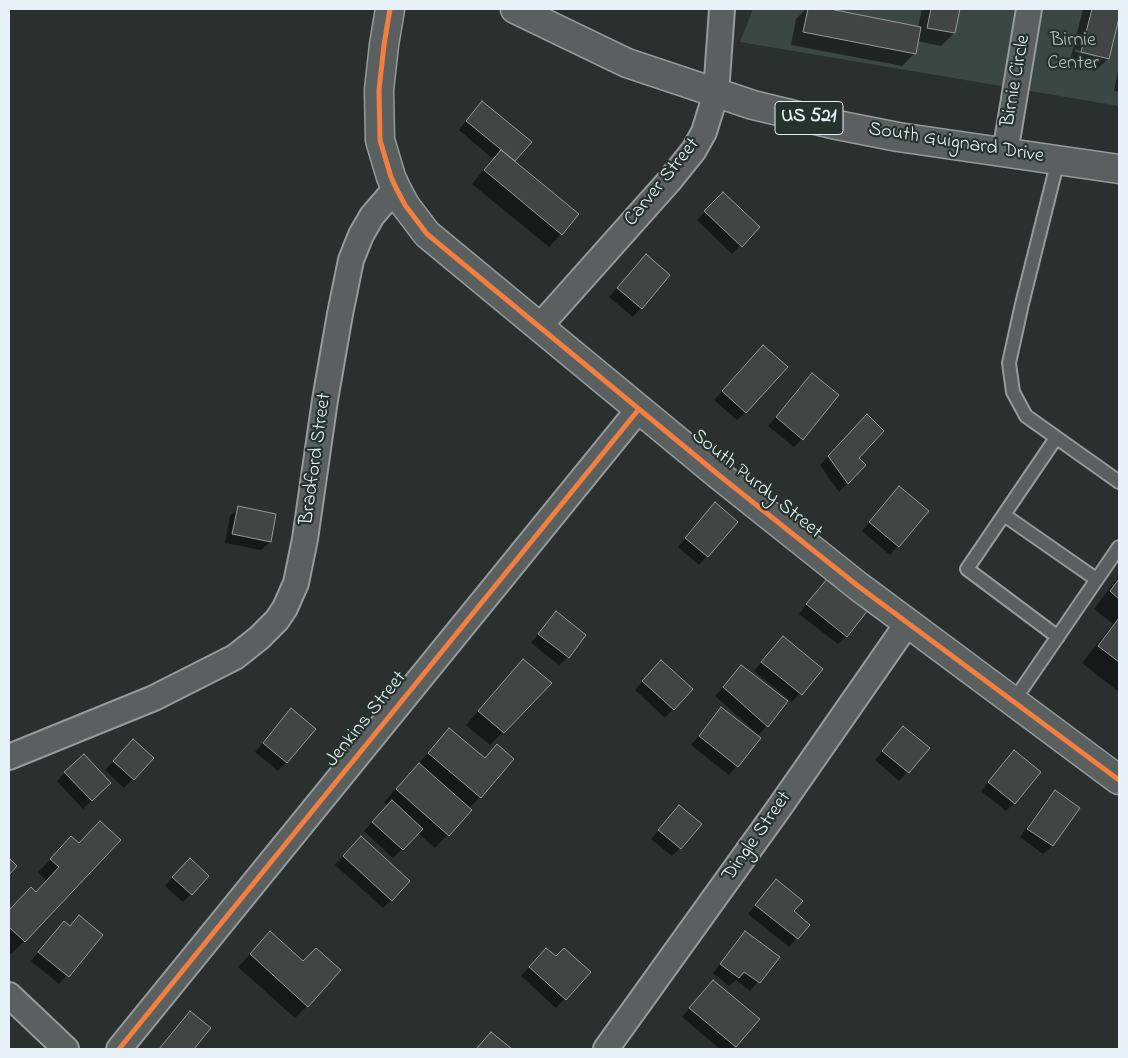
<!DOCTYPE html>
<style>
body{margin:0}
#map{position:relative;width:1128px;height:1058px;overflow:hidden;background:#29302d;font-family:"Indie Flower",sans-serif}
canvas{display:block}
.frame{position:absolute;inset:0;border:10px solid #e8f1f8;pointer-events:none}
</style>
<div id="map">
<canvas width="1128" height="1058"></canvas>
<div class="frame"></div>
</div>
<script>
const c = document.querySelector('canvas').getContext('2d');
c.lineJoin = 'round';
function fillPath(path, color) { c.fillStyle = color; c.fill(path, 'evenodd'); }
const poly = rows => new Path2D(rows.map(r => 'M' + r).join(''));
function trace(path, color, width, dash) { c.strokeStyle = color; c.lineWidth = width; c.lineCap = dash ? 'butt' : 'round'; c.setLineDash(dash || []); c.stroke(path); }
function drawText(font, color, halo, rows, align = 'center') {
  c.font = font + ' "Indie Flower",sans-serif'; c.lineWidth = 4.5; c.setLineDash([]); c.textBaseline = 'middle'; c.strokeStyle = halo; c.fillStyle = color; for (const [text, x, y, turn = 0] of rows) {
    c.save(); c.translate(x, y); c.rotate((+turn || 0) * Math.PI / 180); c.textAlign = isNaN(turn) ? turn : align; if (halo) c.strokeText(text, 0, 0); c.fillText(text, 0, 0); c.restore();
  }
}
const green = poly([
 [753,9,1119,9,1119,106,740,42]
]);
const shadow = poly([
 [806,9,823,9,918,27,922,9,959,9,954,33,941,46,917,41,915,53,902,66,791,45,796,19],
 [1083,9,1119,9,1108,59,1095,71,1069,65],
 [1075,49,1100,56,1100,58,1075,52],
 [1119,65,1119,92,1114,91],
 [474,111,530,142,513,162,561,234,549,247,472,184,493,159,459,130],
 [723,193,758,227,732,254,697,220],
 [637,264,669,275,633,317,609,297],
 [755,355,746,412,737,420,714,400],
 [812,374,802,439,794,447,768,426],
 [867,416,857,458,865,465,839,492,820,465],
 [899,488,898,546,890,555,862,531],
 [239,508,270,542,261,550,225,543,230,516],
 [707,513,736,522,699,565,678,547],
 [1119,576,1119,692,1082,663,1113,624,1094,609],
 [819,588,846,636,838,644,799,614],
 [556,613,568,657,559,665,531,643],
 [775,646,821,669,792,702,754,671],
 [523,660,550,683,490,745,466,725],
 [741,666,786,702,759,735,715,696],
 [652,670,691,689,665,718,635,690],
 [722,709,759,738,729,775,691,745],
 [283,718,286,762,278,771,255,752],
 [903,728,928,748,899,781,875,760],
 [449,730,484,759,497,746,480,797,469,808,471,810,435,848,418,833,393,858,364,831,388,806,384,802],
 [125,749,153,758,124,788,105,770],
 [1014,752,1014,803,1006,811,981,791],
 [65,773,101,792,83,809,57,781],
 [1055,792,1078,808,1052,846,1043,854,1020,837,1046,800],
 [679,806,680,848,672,856,651,839],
 [79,845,24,941,11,954,9,951,9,911,18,901,35,893,47,881,38,872,59,851],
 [352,846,391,900,383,908,335,865],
 [181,868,191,894,183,902,165,886],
 [776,881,792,912,808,925,789,947,748,914],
 [64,922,70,927,101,935,59,984,31,961],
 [745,932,778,957,750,991,736,980,729,986,713,973],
 [258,946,307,1006,295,1018,238,967],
 [538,958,555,958,589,972,556,1008,521,976],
 [705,990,758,1019,732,1049,720,1049,682,1017]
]);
const building = poly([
 [808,9,830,9,921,27,916,54,803,32,808,9],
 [931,9,960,9,955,33,927,28,931,9],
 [1092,9,1119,9,1119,18,1109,59,1081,52,1092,9],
 [482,101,532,142,515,161,466,121,482,101],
 [501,150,579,214,562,235,484,170,501,150],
 [723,192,760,227,742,247,704,211,723,192],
 [646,254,670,275,642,309,617,288,646,254],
 [763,345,788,367,746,413,722,391,763,345],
 [812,373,839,395,803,440,776,417,812,373],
 [867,414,884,431,859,458,866,465,848,484,828,456,867,414],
 [899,486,929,511,899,547,869,522,899,486],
 [715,502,738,522,708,557,685,538,715,502],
 [238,506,276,514,271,542,232,534,238,506],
 [828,578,868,610,847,637,806,604,828,578],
 [1119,579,1119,599,1110,591,1119,579],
 [556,611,586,635,569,658,538,634,556,611],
 [1119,618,1119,662,1098,646,1119,618],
 [783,636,823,669,802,695,761,662,783,636],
 [523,659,552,683,504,733,478,711,523,659],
 [661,660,693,689,674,710,642,681,661,660],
 [741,665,788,701,768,727,723,687,741,665],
 [721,707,761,738,738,767,699,736,721,707],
 [291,708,316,729,287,763,263,743,291,708],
 [903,726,930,748,909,773,882,751,903,726],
 [449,728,485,758,497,744,514,759,481,798,428,753,449,728],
 [133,739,154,758,134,780,113,761,133,739],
 [1014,750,1041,772,1015,804,988,782,1014,750],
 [84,754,111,783,92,801,64,772,84,754],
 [419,763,472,810,449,836,396,789,419,763],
 [1055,790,1080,808,1053,846,1027,829,1055,790],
 [392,800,423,829,403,850,372,822,392,800],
 [679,805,702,824,681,849,658,830,679,805],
 [100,821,121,840,25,942,9,927,9,910,31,887,36,892,59,867,50,859,71,836,79,843,100,821],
 [361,836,410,881,392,901,343,856,361,836],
 [9,858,17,866,9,875,9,858],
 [190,858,209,876,192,895,172,877,190,858],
 [776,879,803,901,794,911,810,925,798,939,755,905,776,879],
 [79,915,103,935,69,977,38,952,64,921,70,926,79,915],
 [270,931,303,961,316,948,341,970,308,1007,250,954,270,931],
 [745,931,780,957,760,983,744,972,739,978,720,964,745,931],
 [546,948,556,956,564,948,591,972,566,1000,529,967,546,948],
 [713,980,760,1019,736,1047,689,1008,713,980],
 [190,1011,211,1028,194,1049,159,1049,190,1011],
 [491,1032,512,1049,476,1049,491,1032]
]);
const lane = poly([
 [1058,160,1022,304,1009,363,1013,392,1026,416,1119,482],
 [1056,438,967,569,1058,637],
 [1004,515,1096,579],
 [1013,702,1119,547]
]);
const street = poly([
 [1005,153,1029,9],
 [539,327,670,180,694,150,704,132,716,93,722,9],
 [9,757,154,698,235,657,259,638,277,620,285,608,296,583,305,539,325,400,340,314,351,260,361,235,372,216,396,188],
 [9,995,66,1049],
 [119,1049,639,409],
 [606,1049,779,808,907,624]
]);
const secondary = poly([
 [390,9,384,45,379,90,380,140,391,177,396,188,405,205,427,234,720,476,858,586,1119,780]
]);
const highway = poly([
 [515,9,627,63,753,105,832,124,898,137,1119,169]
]);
const cycleway = poly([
 [390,9,384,45,379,90,380,140,391,177,396,188,405,205,427,234,720,476,858,586,1119,780],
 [119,1049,639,409]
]);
const shields = [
 [809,118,68]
];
const shieldNames = [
 ["US 521",809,118]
];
const parkNames = [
 ["Birnie",1073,42],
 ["Center",1073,65]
];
const streetNames = [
 ["Birnie Circle",1017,81,-80],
 ["South Guignard Drive",956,144,9],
 ["Carver Street",663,183,-51],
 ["Bradford Street",317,459,-82],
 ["South Purdy Street",756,485,39],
 ["Jenkins Street",367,720,-51],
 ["Dingle Street",758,837,-55]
];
fillPath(green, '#3b4743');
fillPath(shadow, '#0007');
fillPath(building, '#414644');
trace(building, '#959a9a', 1);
trace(lane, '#959a9a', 16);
trace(street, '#959a9a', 28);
trace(secondary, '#959a9a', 31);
trace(highway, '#959a9a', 31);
trace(lane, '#5a6060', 12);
trace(street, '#5a6060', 24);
trace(secondary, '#5a6060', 28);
trace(highway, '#5a6060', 28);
trace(cycleway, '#f27e40', 5);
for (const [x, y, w] of shields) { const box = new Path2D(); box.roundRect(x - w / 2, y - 16.5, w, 33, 4); c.fillStyle = '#26332d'; c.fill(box); trace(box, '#e8f1f8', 1); }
drawText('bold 19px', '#e8f1f8', null, shieldNames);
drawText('20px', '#b5bfc3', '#26332d', parkNames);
drawText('20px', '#e8f1f8', '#26332d', streetNames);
</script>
